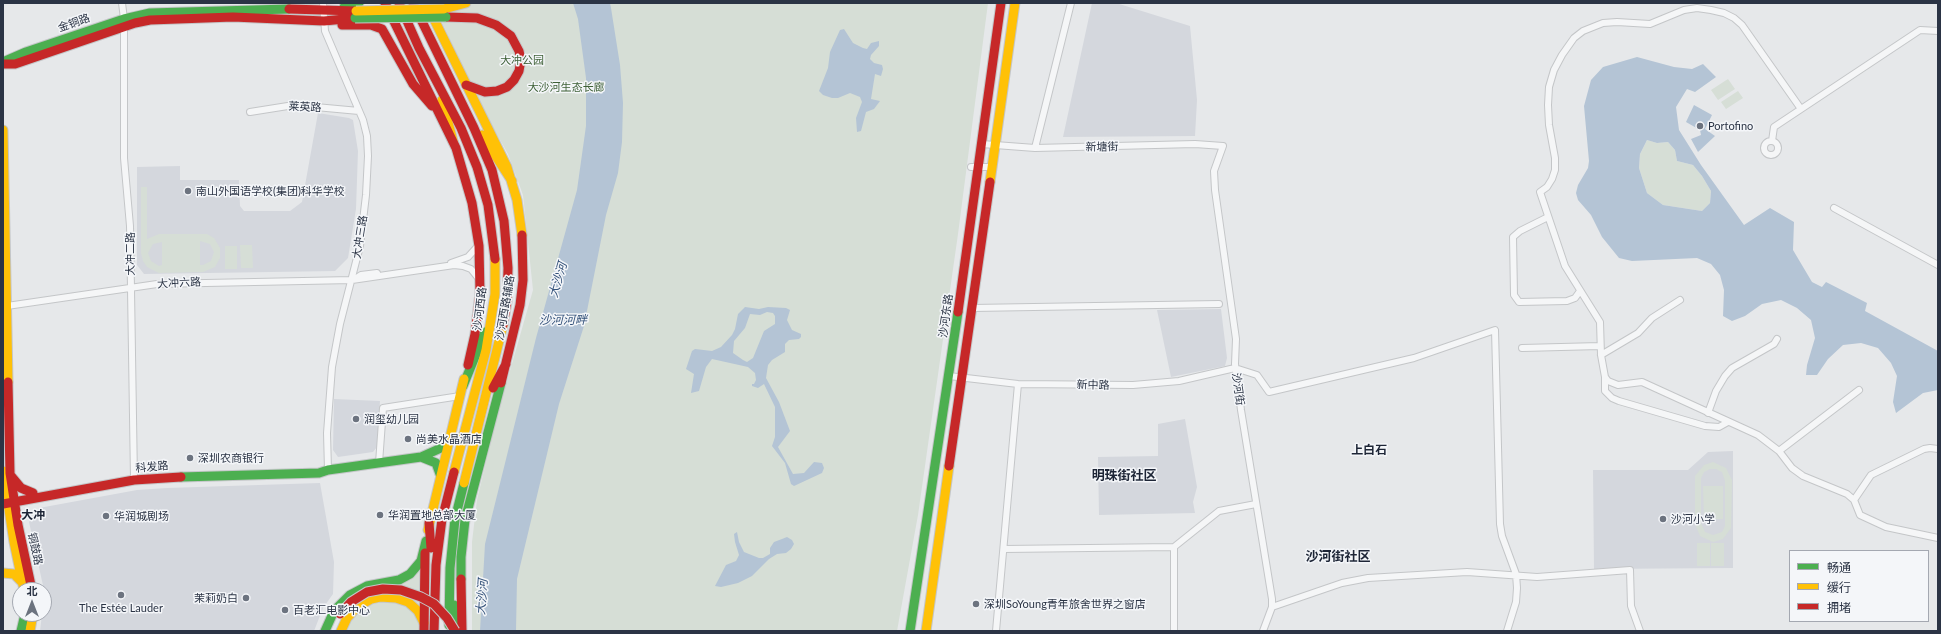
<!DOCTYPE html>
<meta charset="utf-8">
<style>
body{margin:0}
#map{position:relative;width:1941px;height:634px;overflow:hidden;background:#e6e8ea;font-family:Lato,"Noto Sans SC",sans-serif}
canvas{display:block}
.frame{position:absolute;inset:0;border:4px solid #2b3445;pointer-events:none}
.legend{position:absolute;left:1789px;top:550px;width:140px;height:72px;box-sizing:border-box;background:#f4f6f9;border:1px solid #a4a8b1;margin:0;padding:5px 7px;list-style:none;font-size:12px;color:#2b3445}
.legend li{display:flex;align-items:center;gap:8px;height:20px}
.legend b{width:20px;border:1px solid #a4a8b1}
.north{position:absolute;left:12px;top:582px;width:40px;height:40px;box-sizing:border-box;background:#f4f6f9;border:1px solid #a4a8b1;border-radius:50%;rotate:0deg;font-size:11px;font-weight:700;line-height:16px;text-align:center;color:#2b3445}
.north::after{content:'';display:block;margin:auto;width:14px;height:18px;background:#6c737f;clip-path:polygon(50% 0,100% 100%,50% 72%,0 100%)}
</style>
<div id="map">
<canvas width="1941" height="634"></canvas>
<div class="frame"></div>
<ul class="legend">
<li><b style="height:5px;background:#4caf50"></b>畅通</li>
<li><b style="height:5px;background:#ffc107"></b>缓行</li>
<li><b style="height:5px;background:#c62828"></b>拥堵</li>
</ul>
<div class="north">北</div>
</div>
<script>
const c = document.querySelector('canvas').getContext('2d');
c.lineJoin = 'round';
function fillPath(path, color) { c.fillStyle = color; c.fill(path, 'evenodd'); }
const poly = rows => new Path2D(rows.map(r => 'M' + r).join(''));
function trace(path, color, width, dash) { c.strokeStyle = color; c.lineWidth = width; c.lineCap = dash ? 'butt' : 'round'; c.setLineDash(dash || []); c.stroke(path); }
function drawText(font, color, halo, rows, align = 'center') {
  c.font = font + ' Lato,"Noto Sans SC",sans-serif'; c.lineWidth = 3; c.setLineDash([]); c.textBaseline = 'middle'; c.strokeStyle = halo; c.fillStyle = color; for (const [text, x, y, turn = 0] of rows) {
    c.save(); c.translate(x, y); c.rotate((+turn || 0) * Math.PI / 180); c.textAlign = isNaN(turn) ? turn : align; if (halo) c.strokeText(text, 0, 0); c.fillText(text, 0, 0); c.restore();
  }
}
const built = poly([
 [1092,3,1116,3,1190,26,1197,100,1195,136,1063,137],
 [318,113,349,118,353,120,358,151,356,209,348,258,335,271,144,274,137,265,137,167,180,166,180,180,239,180,240,206,244,211,290,211,302,202],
 [1221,309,1227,358,1225,366,1171,377,1157,310],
 [334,399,380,401,377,447,373,452,338,457,333,450],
 [1185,419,1197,487,1193,502,1195,513,1099,515,1098,457,1158,456,1158,424],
 [1733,451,1733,568,1594,569,1593,470,1688,470,1708,452],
 [320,483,334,562,333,594,323,608,314,631,40,631,42,614,44,614,44,590,29,522,39,508,137,490,167,488]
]);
const green = poly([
 [433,3,988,3,958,234,918,515,897,631,472,631,472,542,477,500,496,420,533,290,523,195,508,154,482,108],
 [1728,79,1735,89,1718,100,1711,90],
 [1738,91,1743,98,1726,109,1721,102],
 [1647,140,1657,143,1668,142,1675,150,1677,161,1693,165,1702,176,1711,191,1710,203,1702,211,1663,205,1647,193,1639,168,1640,154],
 [141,187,147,187,147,239,159,234,207,234,214,238,220,248,220,258,215,267,203,272,159,273,147,267,143,261,141,253],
 [200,241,210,244,214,252,211,261,203,265,200,265],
 [162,242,162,265,159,266,151,261,148,253,153,244],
 [240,245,252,245,253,268,241,268],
 [225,246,237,246,237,269,225,269],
 [1713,462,1726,468,1732,480,1731,528,1723,539,1713,542,1700,536,1695,524,1695,476,1704,465],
 [1710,469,1716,469,1722,472,1725,481,1725,526,1722,532,1713,535,1705,532,1701,523,1701,478,1704,472],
 [1703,486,1723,486,1723,519,1704,519],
 [1697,543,1710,543,1710,566,1697,566],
 [1711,543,1724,543,1724,566,1711,566],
 [421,566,421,607,392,587],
 [383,601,404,604,415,615,419,622,421,631,345,631,356,613,368,605]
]);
const water = poly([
 [573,3,610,3,611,8,620,65,623,103,622,142,618,173,606,215,584,326,559,404,517,579,516,631,480,631,485,544,536,338,577,190,586,126,586,78,578,19],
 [844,29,853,43,863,48,867,49,871,43,879,41,879,46,871,55,870,59,874,63,882,65,883,69,881,76,875,74,871,99,880,101,874,109,866,112,861,131,857,132,856,118,862,102,860,97,850,93,838,98,832,98,823,95,819,91,828,68,830,52,840,30],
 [1637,57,1674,67,1692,69,1703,64,1716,77,1695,92,1687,89,1676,107,1679,130,1701,165,1744,225,1770,208,1794,222,1793,250,1812,282,1822,287,1826,282,1867,303,1865,311,1938,351,1938,390,1923,393,1896,413,1893,402,1897,376,1891,363,1878,348,1861,343,1843,345,1828,359,1817,375,1806,375,1807,365,1815,338,1811,320,1797,308,1781,300,1762,304,1745,316,1732,321,1723,316,1724,290,1720,275,1711,264,1697,258,1632,261,1619,258,1602,237,1591,215,1578,200,1576,193,1578,185,1588,168,1589,161,1584,106,1591,80,1603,67],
 [1647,140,1657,143,1668,142,1675,150,1677,161,1693,165,1702,176,1711,191,1710,203,1702,211,1663,205,1647,193,1639,168,1640,154],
 [1694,105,1712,115,1705,129,1715,136,1698,152,1691,139,1701,135,1700,130,1686,122],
 [745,307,759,309,768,307,786,308,790,310,787,320,792,330,801,334,801,337,799,339,789,340,785,344,785,352,772,360,768,365,766,378,779,402,790,431,778,447,793,474,804,473,814,462,822,463,824,468,822,473,794,486,791,484,785,463,772,446,775,437,775,407,764,384,758,388,752,386,752,384,754,384,756,380,755,373,748,367,712,359,706,367,699,391,691,393,694,374,686,369,692,351,695,349,712,351,721,347,732,335,735,329,738,314],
 [767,312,773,313,775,316,775,324,764,331,753,358,747,362,743,360,733,353,734,341,745,328,750,314,760,315],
 [737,532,739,542,744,552,759,558,763,558,770,554,770,548,774,542,782,539,787,537,792,540,794,544,791,549,786,553,777,554,769,559,752,576,738,583,721,587,715,586,726,565,736,561,739,555,735,542,734,534]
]);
const street = poly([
 [122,3,124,19,124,158,130,226,134,480],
 [323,3,325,31,363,120,367,136,368,156,366,195,360,246,340,324,332,367,327,433,328,470],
 [1801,109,1742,25,1734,18,1724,13,1711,10,1697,8,1684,10,1650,24,1617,22,1603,23,1583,31,1574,38,1562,55,1554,70,1549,87,1548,105,1549,125,1555,158,1555,170,1552,179,1547,187,1540,192,1565,266,1600,322,1601,355,1605,377,1608,381,1618,385,1642,382,1758,435,1779,451,1792,468,1803,476,1847,494,1854,500,1860,515,1886,527,1938,538],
 [250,112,294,105,359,111],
 '1764 148a7 7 0 1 1 14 0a7 7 0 1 1-14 0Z',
 [1772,141,1774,127,1920,30,1938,31],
 [982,144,1035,148,1195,144,1223,146,1214,171,1215,190,1236,339,1235,364,1241,410,1272,599,1272,607,1263,631],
 [1035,148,1071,3],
 [971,167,992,167],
 [1834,208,1938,265],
 [1548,217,1520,231,1513,237,1514,295,1519,302,1567,301,1575,298,1580,291],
 [451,263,468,257,478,246],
 [355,279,361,275,377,273],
 [7,306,157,284,352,280,454,265,463,266,471,269,479,279],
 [972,308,1219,304],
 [1522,348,1600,346],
 [1601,355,1638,333,1652,318,1680,300],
 [949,376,1018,384,1133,385,1179,381,1235,368,1257,375,1269,392,1414,358,1495,330,1500,524,1502,536,1516,574,1517,588,1516,602,1507,631],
 [1605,377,1605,391,1612,398,1619,401,1705,426,1719,427,1728,422],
 [1708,413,1716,391,1725,376,1732,368,1774,344,1777,339],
 [1779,451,1859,390],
 [379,463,383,408,460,396],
 [1854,500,1871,475,1924,449,1930,448,1938,449],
 [1004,549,1174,547],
 [1272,607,1342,583,1368,578,1467,572,1537,577,1630,570,1631,606,1640,631],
 [996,631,1018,384],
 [1174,631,1174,547,1219,511,1256,504]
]);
const fast = poly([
 [344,7,359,3],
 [3,62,26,52,124,19,150,13,289,9],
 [463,386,485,332],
 [421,457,436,463,440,474],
 [181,477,319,473,328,470,421,457,441,448,449,440],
 [461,579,461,557,465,520,501,383],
 [454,605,458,631],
 [449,625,450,568,455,519,464,483],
 [21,631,25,614],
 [325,631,334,611,350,595,367,586,399,580,410,574,421,561,426,541],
 [910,631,958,312]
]);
const slow = poly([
 [426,3,507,167,517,200,522,235],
 [444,9,466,3],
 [442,100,453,141],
 [3,130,8,382],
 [482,135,512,181],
 [990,182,1015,3],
 [3,471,14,542,24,590],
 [454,472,486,350,495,294,495,259],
 [464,483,503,325],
 [428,530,464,379],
 [3,573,14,574,22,582],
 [30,631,33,614],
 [341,631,347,618,357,607,371,599,380,597,396,598,408,602,418,611,424,623],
 [926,631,949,466]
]);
const jam = poly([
 [385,3,456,148,472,203,479,246,480,293,475,334,468,365],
 [399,3,419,48,461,128,477,167,488,205,495,259],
 [413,3,474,128,492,170,504,221,508,268,507,302,503,325],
 [289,9,356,11],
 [446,17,477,18,496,25,511,36,519,51,521,60,519,71,514,80,507,87,497,91,485,92,466,85],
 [342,25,371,25,382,29,413,84,432,106],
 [3,64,15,64,135,23,150,20,233,17,324,21,355,18],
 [958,312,1001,3],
 [8,382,10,473,18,525,32,590],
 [501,383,520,305,523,280,522,235],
 [493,388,506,364],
 [949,466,990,182],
 [11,476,21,488,33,493],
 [3,504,134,480,181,477],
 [429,523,431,548],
 [461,579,462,631],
 [424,631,425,553],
 [434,631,436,565,442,519,454,472]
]);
const fastBridge = poly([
 [355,18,446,17]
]);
const slowBridge = poly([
 [356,11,444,9]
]);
const jamBridge = poly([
 [340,614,351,602,367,592,383,589,401,590,421,597,434,604,447,618,455,631]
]);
const markers = [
 [1700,126,4,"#6c737f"],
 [188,191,4,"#6c737f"],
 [356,419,4,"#6c737f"],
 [408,439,4,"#6c737f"],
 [190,458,4,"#6c737f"],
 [380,515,4,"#6c737f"],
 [106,516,4,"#6c737f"],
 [1663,519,4,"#6c737f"],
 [121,595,4,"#6c737f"],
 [246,598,4,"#6c737f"],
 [976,604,4,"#6c737f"],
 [285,610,4,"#6c737f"]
];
const streetNames = [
 ["金铜路",74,23,-19],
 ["莱英路",305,107,3],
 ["新塘街",1102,147,-1],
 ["大冲三路",360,237,-81],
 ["大冲二路",130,254,-90],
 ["大冲六路",179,283,-3],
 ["沙河西路辅路",505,308,-80],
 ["沙河西路",480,309,-83],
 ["沙河东路",946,316,-82],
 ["新中路",1093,385,1],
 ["沙河街",1238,389,82],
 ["科发路",152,467,-5],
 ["铜鼓路",35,549,78]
];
const parkNames = [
 ["大冲公园",522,60],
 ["大沙河生态长廊",566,87]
];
const poiNames = [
 ["Portofino",1708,126],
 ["南山外国语学校(集团)科华学校",196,191],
 ["润玺幼儿园",364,419],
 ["尚美水晶酒店",416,439],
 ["深圳农商银行",198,458],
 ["华润置地总部大厦",388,515],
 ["华润城剧场",114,516],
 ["沙河小学",1671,519],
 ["茉莉奶白",238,598,"right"],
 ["深圳SoYoung青年旅舍世界之窗店",984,604],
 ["The Estée Lauder",121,608,"center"],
 ["百老汇电影中心",293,610]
];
const waterNames = [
 ["大沙河",558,280,-74],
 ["沙河河畔",563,320],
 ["大沙河",482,597,-86]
];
const neighbourhoodNames = [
 ["上白石",1369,450],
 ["大冲",33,515]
];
const quarterNames = [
 ["明珠街社区",1124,476],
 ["沙河街社区",1338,557]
];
fillPath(built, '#d4d7dd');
fillPath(green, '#d6ded6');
fillPath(water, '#b4c4d5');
trace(street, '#c4c6c8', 8);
trace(fast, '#c4c6c8', 11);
trace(slow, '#c4c6c8', 11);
trace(jam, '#c4c6c8', 11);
trace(street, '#f5f6f7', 6);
trace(fast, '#4caf50', 9);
trace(slow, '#ffc107', 9);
trace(jam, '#c62828', 9);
trace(fastBridge, '#c4c6c8', 11, []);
trace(slowBridge, '#c4c6c8', 11, []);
trace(jamBridge, '#c4c6c8', 11, []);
trace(fastBridge, '#4caf50', 9);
trace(slowBridge, '#ffc107', 9);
trace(jamBridge, '#c62828', 9);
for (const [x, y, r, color] of markers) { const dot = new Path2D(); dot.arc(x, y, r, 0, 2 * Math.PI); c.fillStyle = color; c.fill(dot); trace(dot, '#f4f6f9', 1.5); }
drawText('11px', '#2b3445', '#f4f6f9', streetNames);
drawText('11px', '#3f6138', '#f4f6f9', parkNames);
drawText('11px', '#2b3445', '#f4f6f9', poiNames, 'left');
drawText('italic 12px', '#34527a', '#f4f6f9', waterNames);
drawText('bold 12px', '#1d2536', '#f4f6f9', neighbourhoodNames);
drawText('bold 13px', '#1d2536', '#f4f6f9', quarterNames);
</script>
